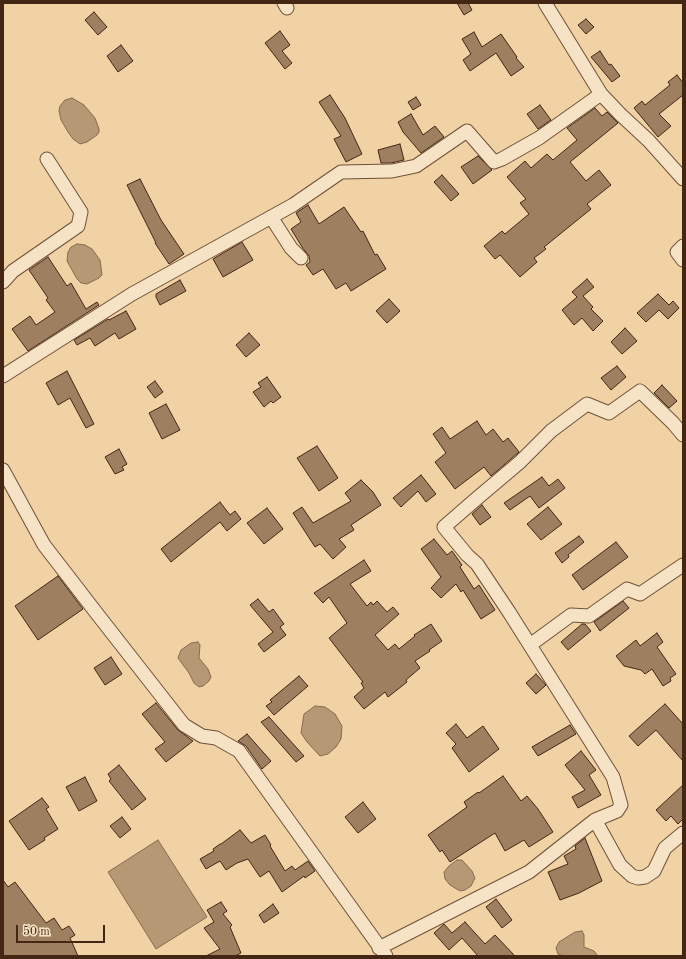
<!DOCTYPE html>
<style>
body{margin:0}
#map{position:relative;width:686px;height:959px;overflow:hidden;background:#f1d2a5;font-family:"Old Standard TT",serif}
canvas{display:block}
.frame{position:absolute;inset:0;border:4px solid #442615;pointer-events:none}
.scale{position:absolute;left:16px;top:925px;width:89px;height:18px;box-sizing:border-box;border:2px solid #442615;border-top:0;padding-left:5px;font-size:12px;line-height:14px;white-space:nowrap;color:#442615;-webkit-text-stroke:3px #f6e2c4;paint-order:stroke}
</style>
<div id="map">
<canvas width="686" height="959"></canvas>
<div class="frame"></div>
<div class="scale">50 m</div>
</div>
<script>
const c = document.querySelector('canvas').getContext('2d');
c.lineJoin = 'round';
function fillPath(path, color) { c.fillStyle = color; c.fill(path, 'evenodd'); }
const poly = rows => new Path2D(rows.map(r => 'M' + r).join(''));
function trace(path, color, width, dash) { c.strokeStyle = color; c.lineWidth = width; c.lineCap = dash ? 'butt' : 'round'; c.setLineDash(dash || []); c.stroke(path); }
const water = poly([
 [72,98,84,105,95,118,99,129,99,132,97,135,87,142,80,144,73,139,68,132,61,120,59,111,60,106,65,100,72,98],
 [77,244,85,245,92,249,100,260,102,275,99,278,87,284,81,283,77,279,67,261,68,252,71,247,77,244],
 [198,642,200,645,199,658,208,669,211,677,209,681,203,686,199,687,194,683,189,673,178,658,181,650,191,643,198,642],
 [315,706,325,707,335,714,342,726,341,739,336,747,328,754,320,756,307,742,301,733,304,714,315,706],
 [158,840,207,917,156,949,108,872,158,840],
 [457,860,462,860,472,871,475,878,471,886,465,890,460,891,450,885,445,879,444,872,449,866,457,860],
 [582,931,584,935,584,947,594,951,598,956,563,956,558,954,556,948,559,942,575,932,582,931]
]);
const building = poly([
 [457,3,468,3,472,10,464,15,457,3],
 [94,12,107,27,98,35,85,20,94,12],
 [586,19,594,27,586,34,578,25,586,19],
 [280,31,290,45,282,51,292,63,285,69,265,43,280,31],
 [474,32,482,47,501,34,517,57,516,58,524,67,511,76,496,53,470,71,463,60,471,54,462,39,474,32],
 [121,45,133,61,118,72,107,56,121,45],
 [600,51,609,65,611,64,620,76,612,82,591,57,600,51],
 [677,75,683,83,683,95,659,114,671,126,658,137,634,108,642,101,645,105,670,85,668,82,677,75],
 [330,95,345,118,362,154,346,162,334,139,341,136,319,102,330,95],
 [416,97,421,105,413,110,408,102,416,97],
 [540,105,551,120,538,129,527,114,540,105],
 [595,108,602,116,607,112,618,123,570,162,586,181,599,170,611,185,587,204,591,209,544,247,546,249,534,258,537,262,520,277,500,255,495,259,484,246,502,231,505,234,529,214,520,203,526,199,507,177,525,161,531,168,547,154,553,160,577,140,567,128,595,108],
 [411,114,423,135,435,126,444,137,421,153,403,132,398,122,411,114],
 [400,144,404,160,391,163,381,163,378,150,400,144],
 [478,156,492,170,473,184,461,167,478,156],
 [442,175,459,194,451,201,434,182,442,175],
 [140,179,161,220,184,254,169,264,155,243,156,243,127,185,140,179],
 [308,205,319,224,344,207,361,232,363,231,375,255,377,254,386,269,351,291,346,283,336,289,323,269,313,275,306,265,310,262,309,256,302,247,291,229,301,222,296,213,308,205],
 [242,242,253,260,223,277,213,259,242,242],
 [48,257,67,286,71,283,86,309,97,302,99,305,28,351,12,329,30,316,36,325,55,312,46,300,48,298,29,270,48,257],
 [587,279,594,287,583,296,593,307,591,309,603,321,593,331,582,318,574,325,562,310,577,297,572,292,587,279],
 [180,280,186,291,160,305,156,297,156,294,180,280],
 [658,294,669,305,673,301,679,308,668,319,659,310,646,322,637,313,658,294],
 [389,299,400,311,387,323,376,311,389,299],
 [126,311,136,329,119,339,115,333,95,346,90,338,77,345,74,340,108,319,109,320,126,311],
 [625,328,637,341,622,354,611,342,625,328],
 [249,333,260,345,246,357,236,345,249,333],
 [617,366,626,377,611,390,601,378,617,366],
 [67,371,94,424,86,428,70,398,58,405,46,383,67,371],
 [267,377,281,397,273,403,271,401,264,407,253,392,261,387,258,383,267,377],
 [155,381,163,392,155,398,147,387,155,381],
 [662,385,677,401,669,408,654,393,662,385],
 [166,404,180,430,162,439,149,413,166,404],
 [477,421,486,435,493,429,503,442,508,438,519,452,491,476,484,467,455,489,435,462,446,453,433,434,442,427,450,439,477,421],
 [317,446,338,478,319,491,297,458,317,446],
 [119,449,127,464,122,467,124,470,115,474,105,457,119,449],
 [421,475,436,494,426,502,418,491,401,507,393,498,421,475],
 [542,477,549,486,558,479,565,488,539,508,530,496,510,510,504,503,542,477],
 [361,480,373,492,381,505,351,525,354,530,339,539,346,547,333,559,320,544,315,547,293,513,302,507,313,523,351,501,345,493,361,480],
 [220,502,230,515,235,511,241,519,227,531,220,522,171,562,161,549,220,502],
 [482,505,491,517,480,525,472,514,482,505],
 [548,507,562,524,541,540,527,524,548,507],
 [267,508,283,529,264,544,247,523,267,508],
 [579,536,584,542,568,555,569,557,562,563,555,553,579,536],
 [434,539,447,555,452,551,462,565,460,567,474,589,479,585,495,610,481,619,463,590,461,592,456,584,441,598,431,588,441,577,421,549,434,539],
 [616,542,628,557,583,590,572,575,616,542],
 [364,560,371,571,350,584,367,606,371,602,373,605,377,601,387,612,393,607,399,614,375,635,388,650,395,644,399,649,415,636,414,635,431,624,442,641,429,650,430,651,415,661,420,668,406,680,407,682,388,697,385,692,364,709,354,697,364,688,361,683,363,682,329,638,347,623,329,597,323,603,314,593,364,560],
 [58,576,83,609,38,640,15,606,58,576],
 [258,599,269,612,273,609,284,624,280,627,286,635,264,652,258,644,273,632,250,605,258,599],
 [623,601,629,608,600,631,594,622,623,601],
 [582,624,585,624,591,631,568,650,561,642,582,624],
 [657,633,663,642,657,647,676,674,670,678,671,681,663,686,652,669,645,674,641,670,624,666,616,656,636,640,640,646,657,633],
 [111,657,122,674,105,685,94,668,111,657],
 [536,674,546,685,536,694,526,683,536,674],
 [299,676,308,686,274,715,266,706,272,702,270,700,299,676],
 [156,703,178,730,193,741,166,762,155,749,165,742,142,714,156,703],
 [665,704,683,724,683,761,656,730,638,746,629,736,665,704],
 [269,717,304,756,296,762,261,722,269,717],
 [456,724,467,738,483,726,499,749,469,772,452,748,456,744,446,733,456,724],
 [570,725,576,734,538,756,532,747,570,725],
 [247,734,271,761,262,769,246,746,238,741,247,734],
 [581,751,596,770,589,775,601,795,578,808,572,797,585,790,565,765,581,751],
 [119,765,146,799,132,810,109,781,111,779,108,774,119,765],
 [503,776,521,801,527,796,538,809,553,832,529,847,524,840,505,851,495,833,450,862,442,850,440,852,428,835,467,807,464,802,478,792,479,793,503,776],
 [85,777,97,801,79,811,66,787,85,777],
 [683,785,683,819,678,824,671,816,666,821,656,810,683,785],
 [42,798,49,807,46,809,58,829,44,838,45,840,29,850,9,821,42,798],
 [363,802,376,819,358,833,345,817,363,802],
 [122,817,131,829,120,838,110,826,122,817],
 [240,830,251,843,265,835,271,845,270,846,285,871,292,866,295,870,308,861,315,871,305,878,304,876,282,892,269,871,260,877,248,859,237,863,226,870,220,861,206,869,200,859,214,851,213,849,220,844,221,844,240,830],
 [585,838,602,881,579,893,560,900,548,872,568,864,564,856,576,849,575,846,585,838],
 [3,880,8,887,15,882,46,923,54,918,62,930,69,926,75,935,70,938,78,956,3,956,3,880],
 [496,899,512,920,502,928,486,907,496,899],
 [221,902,227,911,223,914,232,925,230,927,241,953,235,956,206,956,220,949,204,928,214,922,207,910,221,902],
 [273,904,279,913,264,923,259,915,273,904],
 [465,922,485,944,495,935,515,956,478,956,462,938,449,950,434,933,444,924,452,933,465,922]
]);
const minor = poly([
 [284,3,287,8],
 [545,3,601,94,620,114,649,141,683,179],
 [271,217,291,248,301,258],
 [683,246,677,252,683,260],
 [3,282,13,271,78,226,81,212,47,159],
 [3,376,132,294,293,205,341,172,392,171,416,166,467,131,494,162,502,159,539,138,601,94],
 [3,470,44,545,98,615,184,725,202,736,216,738,239,751,386,956],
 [530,645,571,615,589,616,627,589,640,594,683,565],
 [595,820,620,865,632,876,638,878,645,877,654,871,665,848,683,833],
 [379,948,529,872,595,820,617,811,621,805,613,777,509,612,477,564,467,555,444,527,475,500,520,462,551,431,587,404,609,413,640,391,673,423,683,435]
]);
fillPath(water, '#b69874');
trace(water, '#886a4e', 1);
fillPath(building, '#9e7f60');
trace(building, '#442615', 1);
trace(minor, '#6f5139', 15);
trace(minor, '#f6e2c4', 13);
</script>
